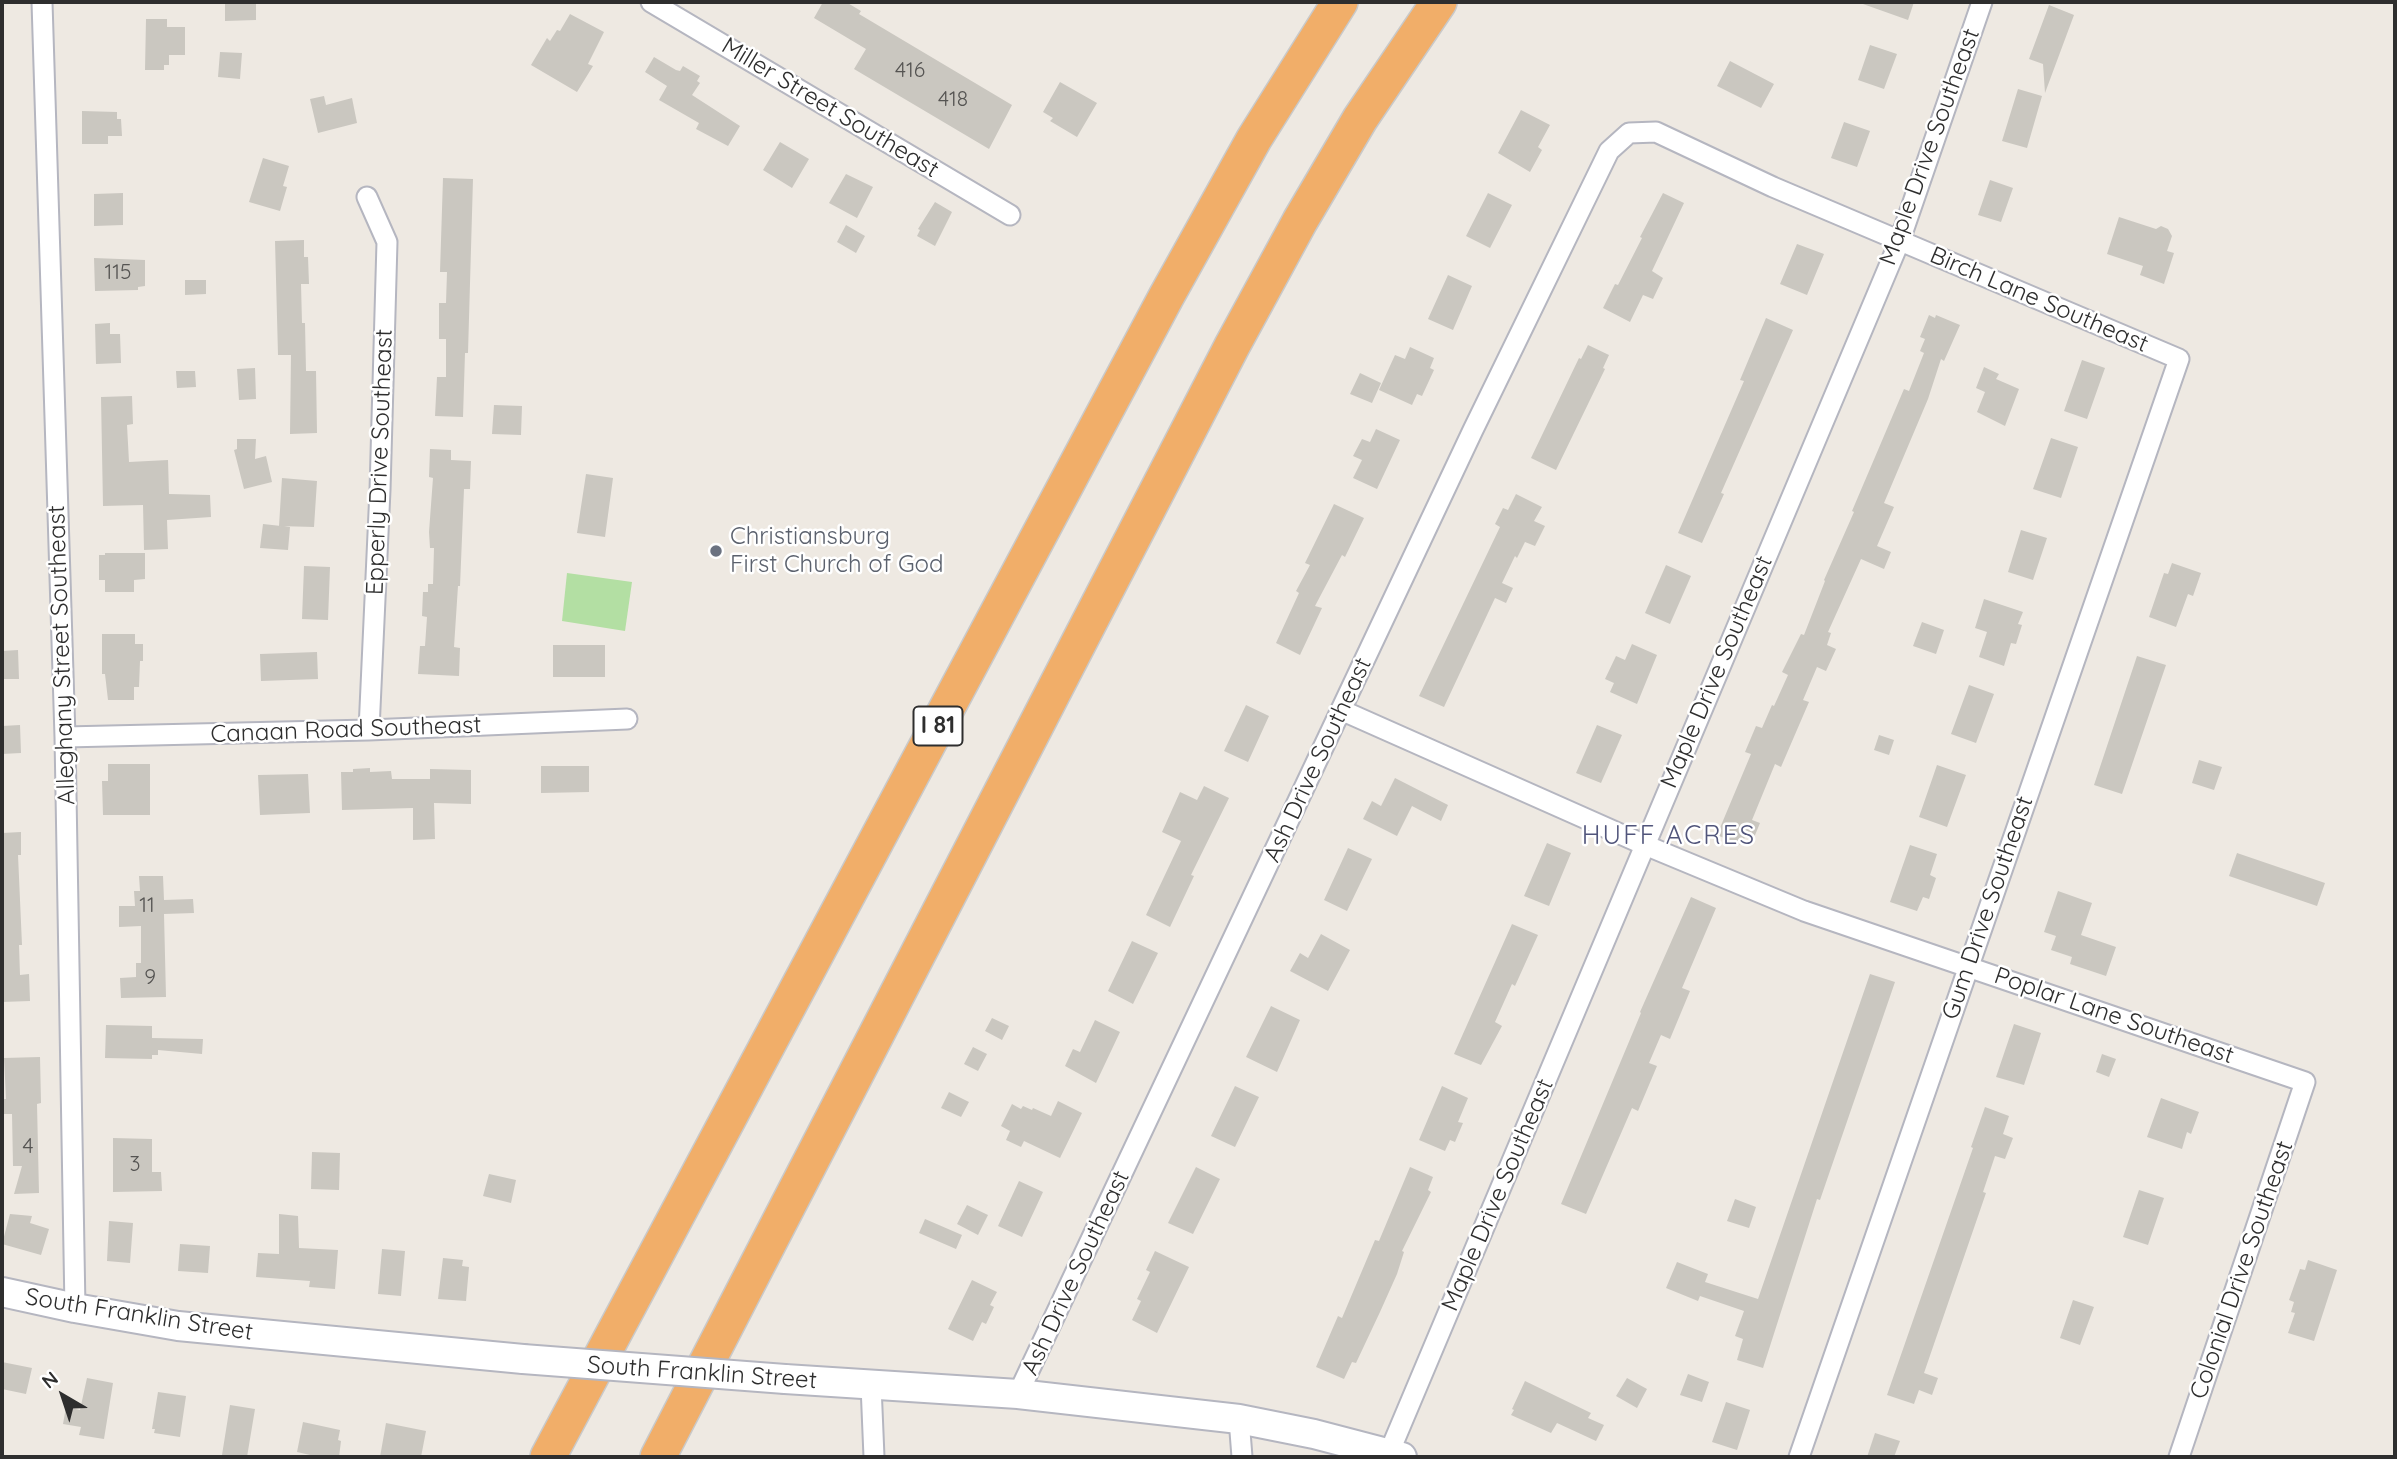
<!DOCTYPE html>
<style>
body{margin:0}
#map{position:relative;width:2397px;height:1459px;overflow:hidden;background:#eee9e2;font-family:Quicksand,sans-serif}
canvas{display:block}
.frame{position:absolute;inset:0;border:4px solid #2e2e2e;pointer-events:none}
.north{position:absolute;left:28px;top:1361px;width:70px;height:70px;-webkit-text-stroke:5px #fff;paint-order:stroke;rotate:321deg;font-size:19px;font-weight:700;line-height:28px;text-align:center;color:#2e2e2e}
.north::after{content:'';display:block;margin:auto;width:24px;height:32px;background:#2e2e2e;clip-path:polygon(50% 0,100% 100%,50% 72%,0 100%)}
</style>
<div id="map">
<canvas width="2397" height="1459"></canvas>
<div class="frame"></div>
<div class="north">N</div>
</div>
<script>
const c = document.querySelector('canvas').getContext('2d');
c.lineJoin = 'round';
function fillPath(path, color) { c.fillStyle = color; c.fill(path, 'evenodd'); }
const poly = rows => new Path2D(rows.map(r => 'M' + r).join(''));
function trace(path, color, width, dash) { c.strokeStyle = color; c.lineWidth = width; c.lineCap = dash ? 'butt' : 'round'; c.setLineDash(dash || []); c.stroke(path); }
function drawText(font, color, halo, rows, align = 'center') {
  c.font = font + ' Quicksand,sans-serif'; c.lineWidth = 5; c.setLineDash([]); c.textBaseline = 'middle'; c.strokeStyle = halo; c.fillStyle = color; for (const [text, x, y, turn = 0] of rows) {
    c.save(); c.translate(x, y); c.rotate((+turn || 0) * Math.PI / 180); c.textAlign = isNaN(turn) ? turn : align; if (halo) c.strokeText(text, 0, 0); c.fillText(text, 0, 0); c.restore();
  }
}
const green = poly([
 [567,573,632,582,625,631,562,621]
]);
const building = poly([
 [225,2,256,2,256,20,225,21],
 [823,2,846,2,861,11,859,14,1012,105,989,149,854,69,866,49,814,18],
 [1863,2,1914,2,1908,20,1863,4],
 [2049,5,2074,15,2045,93,2043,64,2029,59],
 [570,14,604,32,588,64,593,66,577,92,531,65,547,38,550,41,557,30,560,31],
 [146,19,167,19,167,27,185,27,185,55,169,55,169,65,164,65,164,70,145,70],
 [1870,45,1897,54,1884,89,1858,80],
 [220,52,242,53,240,79,218,77],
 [654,57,676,70,680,71,683,66,700,76,697,81,700,83,692,95,740,126,728,146,696,129,699,123,659,100,667,86,645,72],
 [1730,61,1774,84,1761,108,1717,86],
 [1060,82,1097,103,1077,137,1050,121,1053,118,1043,112],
 [2018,89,2042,96,2027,148,2002,141],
 [324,96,326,105,352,98,357,123,318,133,310,99],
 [1521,110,1550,125,1538,147,1542,150,1530,172,1498,153],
 [82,111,117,112,117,119,121,119,122,136,108,136,108,144,82,144],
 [1844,122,1870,131,1857,167,1831,158],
 [780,142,809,159,792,188,763,170],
 [263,158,289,166,283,186,287,187,280,211,249,202],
 [846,174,873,187,857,218,829,203],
 [443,178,473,179,468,353,465,353,463,417,435,416,437,377,446,377,446,339,439,339,439,303,446,303,447,272,440,272],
 [1990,180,2013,188,2001,222,1978,215],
 [123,193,123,225,94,226,94,194],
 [1488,193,1512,205,1490,248,1466,236],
 [1663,193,1684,203,1652,271,1663,278,1653,299,1643,295,1630,322,1603,308,1615,284,1618,285,1642,238,1640,237],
 [935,202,952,212,935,246,917,236,920,230,918,229],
 [2119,217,2156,229,2161,226,2168,229,2172,236,2167,251,2174,253,2164,284,2140,275,2143,266,2107,254],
 [846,225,865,236,856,253,837,242],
 [304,240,304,257,308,257,309,284,301,284,302,323,305,323,306,371,316,371,317,433,290,434,291,355,278,355,275,241],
 [1797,244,1824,254,1807,295,1780,284],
 [94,258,145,260,145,286,138,287,138,290,95,291],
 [1448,275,1472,286,1453,330,1428,319],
 [185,280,206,280,206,294,185,295],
 [1929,315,1935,318,1936,315,1960,325,1944,361,1941,359,1928,399,1884,503,1894,507,1877,546,1891,552,1884,569,1861,559,1828,632,1831,633,1827,645,1836,649,1826,671,1817,667,1803,700,1809,702,1781,767,1775,764,1752,820,1760,823,1753,840,1745,837,1741,845,1717,835,1751,754,1745,752,1756,726,1762,728,1772,705,1774,706,1788,675,1782,672,1801,634,1804,635,1825,581,1824,580,1854,512,1852,511,1904,389,1909,391,1924,353,1920,351,1925,339,1920,337],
 [1766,318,1793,330,1721,493,1724,494,1702,543,1678,533,1744,381,1740,380],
 [110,323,110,334,120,334,121,363,96,364,95,324],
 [1588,345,1609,355,1603,368,1605,369,1556,470,1531,458,1579,358,1581,359],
 [1410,347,1434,358,1430,368,1434,370,1422,396,1417,394,1412,405,1379,390,1395,355,1405,359],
 [2082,360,2105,368,2087,419,2064,411],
 [1984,367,1999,374,1996,379,2019,389,2005,426,1977,412,1985,392,1976,388],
 [255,368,256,399,239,400,237,369],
 [176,371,195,371,196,387,177,388],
 [1360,373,1381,383,1372,403,1350,394],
 [132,396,133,424,127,425,129,462,168,460,169,494,210,495,211,517,167,520,168,549,144,550,143,505,103,506,101,397],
 [494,405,522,406,521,435,492,434],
 [1376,429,1400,440,1377,489,1353,478,1362,460,1353,456,1362,439,1370,442],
 [2051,438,2078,447,2061,498,2033,489],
 [237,439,256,439,255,459,266,456,272,482,244,489,234,450,237,449],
 [430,449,451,450,451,460,471,461,470,489,464,489,460,586,458,586,454,647,460,648,459,676,418,674,420,646,425,646,427,617,422,616,423,592,428,592,428,584,433,584,434,548,430,548,429,532,433,478,429,477],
 [586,474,613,478,605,537,577,533],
 [282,478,317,481,314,527,279,526],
 [1516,494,1542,507,1534,521,1545,526,1535,546,1525,542,1517,558,1515,556,1502,583,1513,588,1506,603,1495,598,1444,707,1419,696,1500,527,1495,524,1503,508,1508,510],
 [1334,504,1364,518,1345,557,1342,555,1315,606,1322,608,1300,655,1276,643,1299,593,1296,591,1310,565,1305,563],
 [263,524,290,527,288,550,260,548],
 [2021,530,2047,538,2033,580,2008,572],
 [105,553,145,553,145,579,134,580,134,592,105,592,105,580,99,580,99,555,105,555],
 [2172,563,2201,573,2193,596,2188,594,2176,627,2149,617,2164,573,2168,574],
 [1666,565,1691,576,1670,624,1645,613],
 [304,566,330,567,328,620,302,619],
 [1984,599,2023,612,2018,624,2022,625,2016,644,2011,643,2004,666,1979,657,1987,632,1975,628],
 [1922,622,1944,630,1936,654,1913,646],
 [102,634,135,634,135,644,143,644,143,661,140,661,139,687,134,687,134,700,108,700,105,674,102,674],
 [1632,644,1657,655,1637,704,1610,692,1614,683,1605,679,1616,656,1625,660],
 [553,645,605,645,605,677,553,677],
 [18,650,19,679,2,679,2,651],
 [317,652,318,679,261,681,260,654],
 [2137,656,2166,665,2122,794,2094,785],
 [1969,685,1994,694,1976,743,1951,734],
 [1246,705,1269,716,1248,762,1224,751],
 [20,725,21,753,2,754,2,726],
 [1597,725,1622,735,1601,783,1576,773],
 [1879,735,1894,740,1889,755,1874,750],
 [2199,760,2222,767,2214,790,2192,783],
 [108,764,150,764,150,815,103,815,102,781,108,781],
 [1937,765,1966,775,1947,827,1919,817],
 [541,766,589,766,589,792,541,793],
 [370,768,370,772,391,771,392,779,430,779,430,769,471,770,471,804,434,803,435,839,413,840,413,808,342,810,341,772,353,772,353,769],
 [308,774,310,813,260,815,258,775],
 [1395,778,1448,805,1441,821,1412,806,1397,836,1363,819,1372,801,1381,806],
 [1204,786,1229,798,1191,875,1194,876,1170,927,1146,915,1181,841,1162,832,1180,792,1197,800],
 [21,832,21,855,18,855,22,945,19,945,20,975,29,974,30,1001,2,1002,2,833],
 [1547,843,1571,853,1549,906,1524,896],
 [1910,845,1937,854,1930,875,1936,878,1929,899,1923,897,1917,911,1890,902],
 [1348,848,1372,859,1347,911,1324,900],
 [2237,853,2325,883,2317,906,2229,876],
 [139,876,163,876,164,900,193,899,194,913,164,914,166,997,121,998,120,978,136,977,136,963,141,963,141,926,119,927,119,906,135,906,134,891,140,891],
 [2058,891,2092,903,2081,935,2116,947,2106,976,2070,964,2072,957,2051,950,2056,936,2044,932],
 [1691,897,1716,908,1682,988,1690,991,1670,1039,1661,1035,1649,1063,1657,1066,1638,1111,1632,1108,1586,1214,1561,1204,1641,1013,1640,1012],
 [1512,924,1538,935,1515,986,1512,984,1495,1022,1502,1026,1481,1065,1454,1054],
 [1321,934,1350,950,1328,991,1290,971,1300,953,1308,958],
 [1132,941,1158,953,1133,1004,1108,991],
 [1870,974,1895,982,1820,1200,1817,1199,1763,1368,1737,1360,1743,1339,1735,1336,1744,1311,1700,1296,1698,1301,1666,1288,1677,1262,1708,1274,1705,1282,1758,1299],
 [1271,1006,1300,1020,1277,1072,1246,1057],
 [992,1018,1009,1026,1002,1040,985,1031],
 [1095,1020,1120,1032,1096,1083,1065,1066,1073,1049,1080,1052],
 [2014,1024,2041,1033,2024,1085,1996,1077],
 [106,1025,152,1026,152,1038,203,1039,202,1054,158,1050,158,1055,152,1055,152,1059,105,1058],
 [973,1047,987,1054,978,1071,964,1064],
 [2102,1054,2116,1059,2109,1077,2096,1072],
 [40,1057,41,1103,37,1104,39,1193,14,1194,22,1166,13,1166,12,1114,2,1114,2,1099,6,1099,4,1058],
 [1235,1086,1259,1097,1235,1147,1211,1136],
 [1442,1086,1468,1098,1458,1122,1463,1123,1455,1142,1450,1140,1445,1151,1419,1140],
 [949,1092,969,1102,961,1117,941,1108],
 [2161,1098,2199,1112,2191,1134,2187,1132,2182,1149,2147,1137],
 [1058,1101,1082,1113,1060,1158,1024,1141,1021,1147,1006,1140,1010,1131,1001,1126,1012,1104,1021,1109,1023,1106,1032,1110,1033,1108,1051,1116],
 [1985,1107,2009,1116,2003,1134,2013,1138,2005,1159,1995,1156,1983,1192,1986,1193,1924,1373,1938,1378,1932,1395,1919,1390,1914,1404,1887,1395,1973,1148,1971,1147],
 [113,1138,152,1139,152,1172,161,1172,162,1191,113,1192],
 [312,1152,340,1153,339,1190,311,1189],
 [1196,1167,1220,1179,1193,1234,1168,1223],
 [1410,1167,1433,1177,1428,1190,1431,1192,1402,1251,1404,1252,1397,1274,1380,1312,1356,1363,1352,1362,1344,1379,1316,1367,1338,1316,1342,1318,1375,1240,1379,1241],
 [489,1174,516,1180,511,1203,483,1196],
 [1019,1181,1043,1192,1022,1237,998,1226],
 [2139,1190,2164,1198,2148,1245,2123,1237],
 [1735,1199,1756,1207,1749,1228,1727,1221],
 [967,1205,988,1215,978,1235,957,1224],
 [10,1214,32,1216,30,1223,49,1229,41,1255,2,1244],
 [279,1214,298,1216,299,1248,338,1250,335,1289,309,1287,310,1281,256,1277,258,1253,279,1254],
 [925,1219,962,1235,956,1249,919,1233],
 [109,1221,133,1223,130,1263,107,1261],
 [180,1244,210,1246,208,1273,178,1271],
 [382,1249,405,1251,401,1296,378,1294],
 [1155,1251,1189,1267,1157,1333,1132,1320,1141,1301,1137,1299,1150,1272,1146,1270],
 [443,1258,463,1260,462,1266,469,1267,466,1301,438,1299],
 [2308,1260,2337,1270,2314,1341,2288,1333,2295,1313,2291,1312,2294,1302,2289,1300,2300,1269,2305,1270],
 [972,1280,997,1292,990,1305,994,1307,986,1324,982,1322,973,1341,948,1329],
 [2073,1300,2094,1307,2080,1345,2060,1338],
 [2,1362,32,1368,26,1394,2,1389],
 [1688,1374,1709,1382,1702,1402,1680,1395],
 [87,1378,113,1383,104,1439,79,1435,81,1427,63,1424,66,1407,80,1410],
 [1627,1378,1647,1389,1637,1408,1616,1396],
 [1525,1381,1591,1413,1588,1418,1604,1425,1596,1441,1557,1423,1551,1433,1511,1415,1514,1410,1512,1409],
 [158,1392,186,1396,180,1437,154,1433,155,1429,152,1429],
 [1726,1402,1750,1410,1737,1450,1712,1442],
 [230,1405,255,1409,247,1457,222,1455],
 [303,1422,340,1430,338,1440,341,1441,339,1457,319,1457,297,1452],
 [386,1423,426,1431,421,1457,380,1457],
 [1875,1433,1900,1441,1894,1457,1867,1457]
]);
const minor = poly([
 [42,2,65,737,75,1308],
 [651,2,1010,215],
 [367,197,387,242,380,490,369,730],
 [1341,710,1645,845,1804,911,2305,1082,2179,1457],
 [65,737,369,730,627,719],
 [871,1385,874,1457],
 [1018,1394,1473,430,1609,151,1629,133,1656,132,1773,187,2179,359,1799,1457],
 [1239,1419,1242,1457],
 [1389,1453,1900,240,1982,2]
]);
const secondary = poly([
 [2,1292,75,1308,178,1326,523,1359],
 [785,1379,1018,1394,1239,1419,1314,1434,1402,1457]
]);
const motorway = poly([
 [548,1457,1166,297,1254,139,1340,2],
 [658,1457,1232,346,1300,221,1360,119,1439,2]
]);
const secondaryBridge = poly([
 [523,1359,785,1379]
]);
const markers = [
 [716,551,7,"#6b7280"]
];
const numberNames = [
 ["416",910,71],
 ["418",953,100],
 ["115",118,273],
 ["11",147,906],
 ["9",150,978],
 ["4",28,1147],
 ["3",135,1165]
];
const shields = [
 [938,726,49]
];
const shieldNames = [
 ["I 81",938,726]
];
const streetNames = [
 ["Miller Street Southeast",830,108,31],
 ["Maple Drive Southeast",1930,147,-70],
 ["Birch Lane Southeast",2039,300,23],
 ["Epperly Drive Southeast",380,462,-88],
 ["Alleghany Street Southeast",62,655,-92],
 ["Maple Drive Southeast",1717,672,-67],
 ["Canaan Road Southeast",346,730,-2],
 ["Ash Drive Southeast",1318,760,-65],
 ["Gum Drive Southeast",1988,908,-71],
 ["Poplar Lane Southeast",2114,1016,19],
 ["Maple Drive Southeast",1498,1195,-67],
 ["Colonial Drive Southeast",2242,1270,-71],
 ["Ash Drive Southeast",1076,1273,-65],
 ["South Franklin Street",139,1315,9],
 ["South Franklin Street",702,1373,4]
];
const worshipNames = [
 ["Christiansburg",730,537],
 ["First Church of God",730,565]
];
const neighbourhoodNames = [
 ["HUFF ACRES",1669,836]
];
fillPath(green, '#b3dfa3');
fillPath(building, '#cac7c0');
trace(minor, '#b5b6c0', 23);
trace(secondary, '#b5b6c0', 32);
trace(motorway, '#c9c9c9', 38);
trace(minor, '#fff', 19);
trace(secondary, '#fff', 28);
trace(motorway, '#f1ae69', 35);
trace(secondaryBridge, '#b5b6c0', 32, []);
trace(secondaryBridge, '#fff', 28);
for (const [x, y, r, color] of markers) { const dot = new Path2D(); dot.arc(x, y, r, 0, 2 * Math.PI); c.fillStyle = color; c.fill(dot); trace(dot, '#fff', 2.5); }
drawText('21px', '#555452', null, numberNames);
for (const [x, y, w] of shields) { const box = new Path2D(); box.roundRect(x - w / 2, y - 19.5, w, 39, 5); c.fillStyle = '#fff'; c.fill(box); trace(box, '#2e2e2e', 2); }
drawText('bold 23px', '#2e2e2e', null, shieldNames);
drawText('24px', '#2e2e2e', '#fff', streetNames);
drawText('24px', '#5b616d', '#fff', worshipNames, 'left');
c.letterSpacing = '2px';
drawText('26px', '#51557b', '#fff', neighbourhoodNames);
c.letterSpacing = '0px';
</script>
